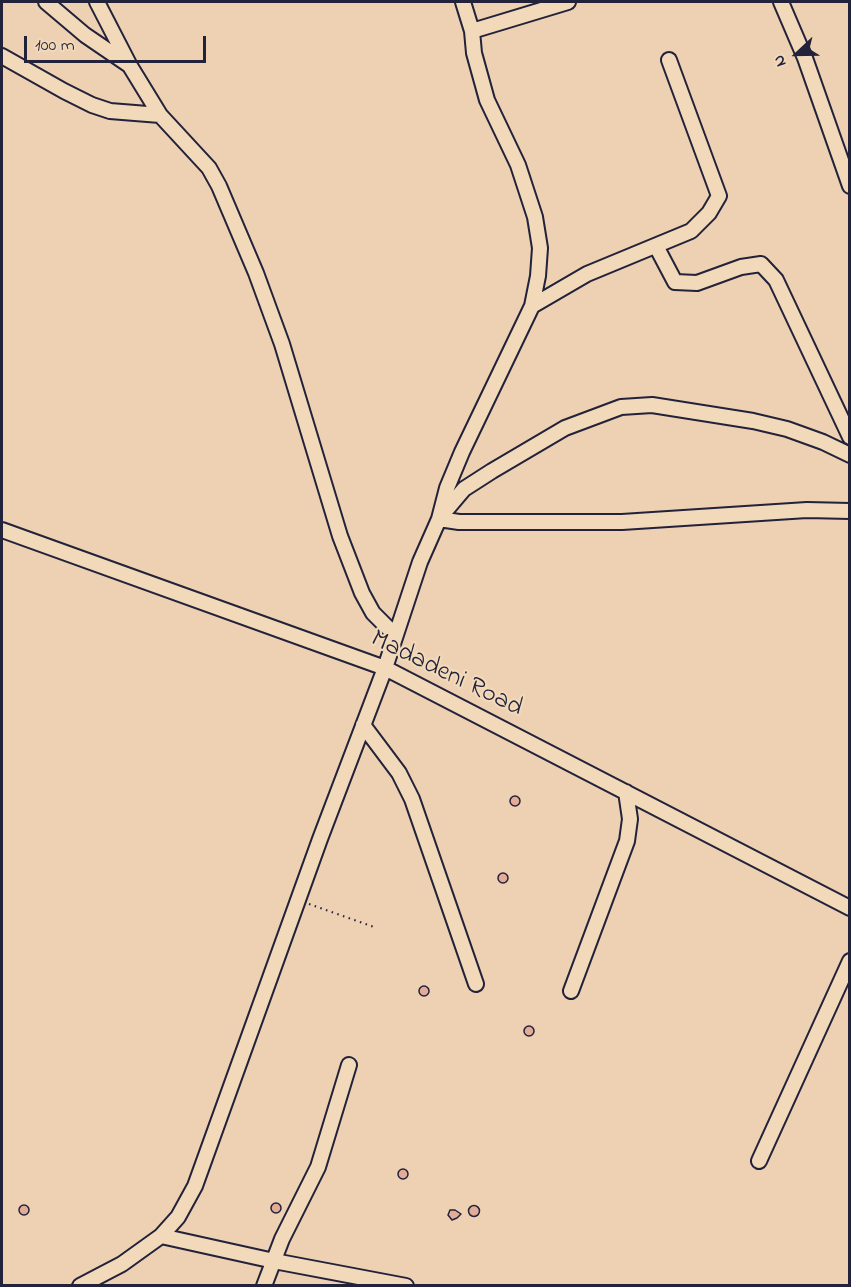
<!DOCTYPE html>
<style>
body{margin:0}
#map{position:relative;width:851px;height:1287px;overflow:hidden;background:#eed0b2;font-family:"Indie Flower",sans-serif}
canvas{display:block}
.frame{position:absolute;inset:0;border:3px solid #22223b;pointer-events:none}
.north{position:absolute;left:767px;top:24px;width:60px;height:60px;-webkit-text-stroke:4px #f1d9b9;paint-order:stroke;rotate:248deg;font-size:16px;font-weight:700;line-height:24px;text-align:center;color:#22223b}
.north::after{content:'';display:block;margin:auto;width:21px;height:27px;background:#22223b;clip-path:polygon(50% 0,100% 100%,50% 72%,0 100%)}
.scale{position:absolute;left:24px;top:36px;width:182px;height:27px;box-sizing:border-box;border:3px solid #22223b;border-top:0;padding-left:8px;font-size:18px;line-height:21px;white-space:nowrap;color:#22223b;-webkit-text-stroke:4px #f1d9b9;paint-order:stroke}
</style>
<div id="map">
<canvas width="851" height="1287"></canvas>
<div class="frame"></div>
<div class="north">N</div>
<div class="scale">100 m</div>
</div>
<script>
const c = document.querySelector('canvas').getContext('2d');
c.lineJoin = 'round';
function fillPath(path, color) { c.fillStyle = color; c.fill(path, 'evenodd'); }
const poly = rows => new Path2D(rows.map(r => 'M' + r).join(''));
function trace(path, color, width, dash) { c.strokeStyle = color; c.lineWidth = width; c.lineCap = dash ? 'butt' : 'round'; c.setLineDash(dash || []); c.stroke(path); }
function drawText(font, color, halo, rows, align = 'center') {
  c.font = font + ' "Indie Flower",sans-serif'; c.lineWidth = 4.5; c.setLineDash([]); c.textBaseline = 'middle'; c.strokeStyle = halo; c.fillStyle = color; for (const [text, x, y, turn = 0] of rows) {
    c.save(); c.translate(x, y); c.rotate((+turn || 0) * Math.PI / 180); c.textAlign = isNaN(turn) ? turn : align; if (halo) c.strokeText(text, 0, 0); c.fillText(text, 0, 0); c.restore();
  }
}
const building = poly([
 '510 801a5 5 0 1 1 10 0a5 5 0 1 1-10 0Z',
 '498 878a5 5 0 1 1 10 0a5 5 0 1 1-10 0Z',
 '419 991a5 5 0 1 1 10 0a5 5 0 1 1-10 0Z',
 '524 1031a5 5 0 1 1 10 0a5 5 0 1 1-10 0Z',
 '398 1174a5 5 0 1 1 10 0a5 5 0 1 1-10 0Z',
 '271 1208a5 5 0 1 1 10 0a5 5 0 1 1-10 0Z',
 '19 1210a5 5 0 1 1 10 0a5 5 0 1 1-10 0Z',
 '468.5 1211a5.5 5.5 0 1 1 11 0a5.5 5.5 0 1 1-11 0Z',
 [450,1210,455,1210,461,1214,457,1218,452,1220,448,1215,450,1210]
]);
const path = poly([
 [309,904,374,927]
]);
const minor = poly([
 [46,2,85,35,129,65],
 [97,2,130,66,160,115,209,168,219,186,256,273,282,344,340,536,362,593,373,613,395,635],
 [781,2,805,58,850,186],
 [472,31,568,2],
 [2,56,64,91,92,105,110,111,160,115],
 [656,246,675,282,697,283,741,267,761,264,776,280,850,437],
 [532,306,587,274,691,231,709,213,719,196,669,60],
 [442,515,464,489,492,471,565,428,621,407,652,405,753,421,787,429,823,442,850,455],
 [439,519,459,522,622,522,807,510,850,511],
 [2,530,385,668,850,908],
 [363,725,399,773,412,799,476,984],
 [571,991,627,841,630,819,626,792],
 [759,1161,850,961],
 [161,1236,274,1261,406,1286],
 [80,1286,122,1264,161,1236,178,1217,195,1186,320,839,385,668,420,562,439,519,447,488,462,452,532,306,538,276,540,248,535,217,518,165,487,100,474,53,472,31,463,2],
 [264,1286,282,1239,318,1167,349,1065]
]);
const streetNames = [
 ["Madadeni Road",446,675,26]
];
fillPath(building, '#e2ac98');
trace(building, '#22223b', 1.5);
trace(minor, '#22223b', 18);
trace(path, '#22223b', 2, [1.5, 4.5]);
trace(minor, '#f1d9b9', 14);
drawText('26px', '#22223b', '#f1d9b9', streetNames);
</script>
